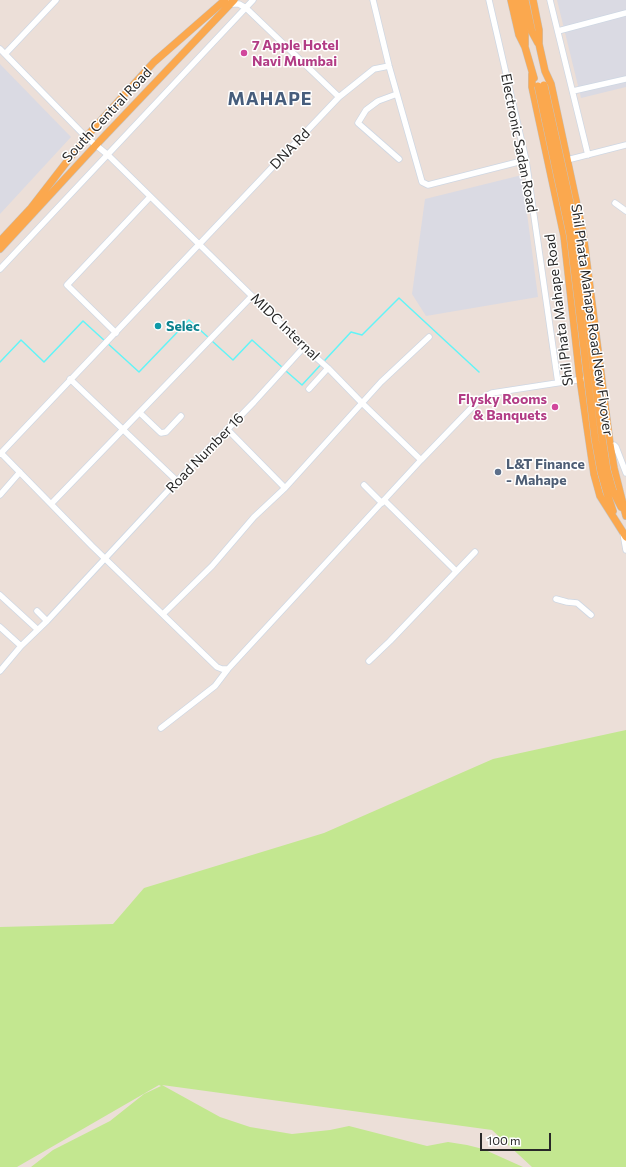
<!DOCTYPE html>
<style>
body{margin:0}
#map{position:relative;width:626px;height:1167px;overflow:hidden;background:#ecdfd8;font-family:Commissioner,sans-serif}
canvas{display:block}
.scale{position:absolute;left:480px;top:1133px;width:71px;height:18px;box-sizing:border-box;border:2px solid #282828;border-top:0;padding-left:5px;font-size:12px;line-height:14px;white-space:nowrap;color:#282828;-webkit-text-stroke:3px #fff;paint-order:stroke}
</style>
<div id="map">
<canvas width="626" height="1167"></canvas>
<div class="scale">100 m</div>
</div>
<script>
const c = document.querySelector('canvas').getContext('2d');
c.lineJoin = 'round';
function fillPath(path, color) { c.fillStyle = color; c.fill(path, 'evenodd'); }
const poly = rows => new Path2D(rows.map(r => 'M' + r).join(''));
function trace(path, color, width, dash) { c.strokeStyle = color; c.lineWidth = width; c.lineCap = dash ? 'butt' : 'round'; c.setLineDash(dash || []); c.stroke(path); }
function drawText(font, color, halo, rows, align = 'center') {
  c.font = font + ' Commissioner,sans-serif'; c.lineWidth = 3; c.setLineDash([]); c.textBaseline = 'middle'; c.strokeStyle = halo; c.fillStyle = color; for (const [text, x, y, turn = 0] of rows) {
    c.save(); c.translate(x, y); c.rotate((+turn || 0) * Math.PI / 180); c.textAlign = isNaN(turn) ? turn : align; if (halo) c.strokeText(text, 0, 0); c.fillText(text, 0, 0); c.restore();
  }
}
const industrial = poly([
 [557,0,626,0,626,87,581,98],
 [0,64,71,137,0,214],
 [522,175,538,297,426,316,412,294,425,199]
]);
const green = poly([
 [626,730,626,1167,532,1167,492,1130,162,1085,220,1117,250,1127,292,1134,330,1130,349,1126,427,1146,448,1142,467,1145,483,1149,523,1167,31,1167,53,1150,110,1121,144,1094,161,1086,159,1085,17,1167,0,1167,0,927,113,924,144,888,324,833,493,759]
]);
const stream = poly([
 [212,341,233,360,252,340,283,368],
 [0,362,21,340,44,362,83,321,139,372,189,320,209,338],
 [286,371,302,385,351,332,362,335,399,298,479,372]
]);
const minor = poly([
 [373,0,389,66,422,182,428,185,526,160],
 [489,0,526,160,558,383],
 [550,0,588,155],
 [229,2,231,4,239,4,246,8,339,97],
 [558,31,626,13],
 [0,49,86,137,108,155,304,347,328,368,362,403,421,460],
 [5,54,56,0],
 [573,91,626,79],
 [397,94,378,101,366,110,358,123,399,159],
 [567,160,626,145],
 [615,203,626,211],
 [0,269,253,0],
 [116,333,67,285,150,197],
 [70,379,177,481],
 [309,389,328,368],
 [140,413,161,433,166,432,181,416],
 [227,429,285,488],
 [608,445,614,445,616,447,626,473],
 [1,453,92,546,217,667,222,669,228,669,421,460,480,399,492,393,583,379],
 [0,454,339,97,374,69,389,66],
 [364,485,382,503],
 [0,495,20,472],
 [384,500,456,571],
 [51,504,252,296],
 [623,533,626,550],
 [0,595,37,629],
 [556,599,567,602,577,603,591,615],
 [37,611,47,621],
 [163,614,212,566,254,517,285,488,381,382,429,337],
 [0,627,21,646],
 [369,661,390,641,475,552],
 [0,671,21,646,47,621,177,481,254,402,304,347],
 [161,728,215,686,228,669]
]);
const major = poly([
 [511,0,519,35,525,47,534,78],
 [518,0,525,33,525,45],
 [525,0,532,32,538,43],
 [533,0,539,30,539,44,545,71,551,84,583,233,610,444,614,468,626,516],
 [532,74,532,87,564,236,580,379,594,474,600,496,626,537],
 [0,241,31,208,86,137,154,62,225,0],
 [0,249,96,145,234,0],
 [613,491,621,507],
 [607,493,613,511]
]);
const majorBridge = poly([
 [544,85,577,234,602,437,607,470,613,491],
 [538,86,570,235,595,439,601,472,607,493]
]);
const markers = [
 [244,53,4,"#d1479c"],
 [158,326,4,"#0f9aa8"],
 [555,407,4,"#d1479c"],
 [498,472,4,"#5c6f8a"]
];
const hotelNames = [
 ["7 Apple Hotel",252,45],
 ["Navi Mumbai",252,61],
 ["Flysky Rooms",547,399,"right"],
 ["& Banquets",547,415,"right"]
];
const streetNames = [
 ["South Central Road",107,115,-47],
 ["Electronic Sadan Road",519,143,79],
 ["DNA Rd",290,149,-46],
 ["Shil Phata Mahape Road",559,310,-97],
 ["Shil Phata Mahape Road New Flyover",592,320,82],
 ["MIDC Internal",285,327,44],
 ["Road Number 16",205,453,-46]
];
const cultureNames = [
 ["Selec",166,326]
];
const serviceNames = [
 ["L&T Finance",506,464],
 ["- Mahape",506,480]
];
const districtNames = [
 ["MAHAPE",270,99]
];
fillPath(industrial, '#dadae3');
fillPath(green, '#c3e790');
trace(stream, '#62f4f7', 1.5);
trace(minor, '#ced7e3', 7);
trace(major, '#c3c3c3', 8);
trace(minor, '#fff', 5.5);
trace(major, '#fba84e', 7);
trace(majorBridge, '#c3c3c3', 8, []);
trace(majorBridge, '#fba84e', 7);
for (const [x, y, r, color] of markers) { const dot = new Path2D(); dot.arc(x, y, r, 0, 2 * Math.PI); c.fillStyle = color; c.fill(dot); trace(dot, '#fff', 1.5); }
drawText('bold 14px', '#b23c85', '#fff', hotelNames, 'left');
drawText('14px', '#282828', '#fff', streetNames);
drawText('bold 14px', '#0d838f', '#fff', cultureNames, 'left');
drawText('bold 14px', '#4e5e75', '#fff', serviceNames, 'left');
c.letterSpacing = '1px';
drawText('bold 18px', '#465d7c', '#fff', districtNames);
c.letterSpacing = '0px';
</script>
